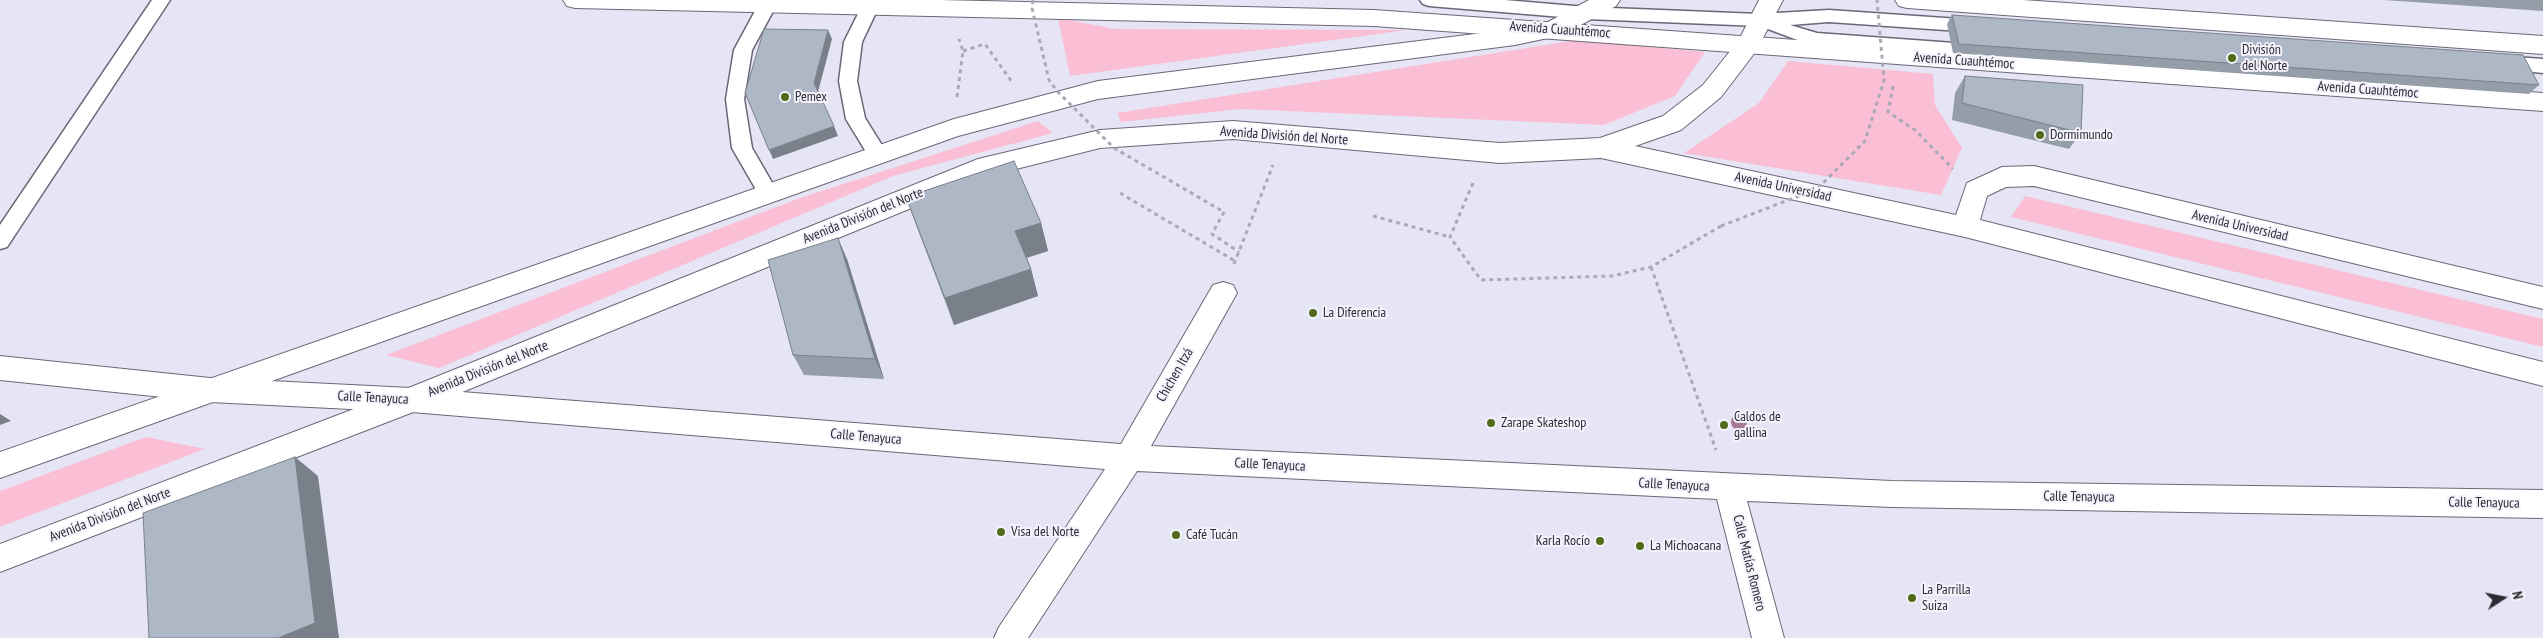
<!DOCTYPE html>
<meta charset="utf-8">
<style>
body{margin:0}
#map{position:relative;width:2543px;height:638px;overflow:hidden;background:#e6e5f6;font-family:"PT Sans Narrow",sans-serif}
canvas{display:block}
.north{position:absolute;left:2478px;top:573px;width:50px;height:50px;-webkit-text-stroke:4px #f4f3fd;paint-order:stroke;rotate:79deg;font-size:14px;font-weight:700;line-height:20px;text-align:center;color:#2b2b31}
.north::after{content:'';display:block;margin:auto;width:18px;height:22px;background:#2b2b31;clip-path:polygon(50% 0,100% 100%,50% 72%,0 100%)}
</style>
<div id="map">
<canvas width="2543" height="638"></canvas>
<div class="north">N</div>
</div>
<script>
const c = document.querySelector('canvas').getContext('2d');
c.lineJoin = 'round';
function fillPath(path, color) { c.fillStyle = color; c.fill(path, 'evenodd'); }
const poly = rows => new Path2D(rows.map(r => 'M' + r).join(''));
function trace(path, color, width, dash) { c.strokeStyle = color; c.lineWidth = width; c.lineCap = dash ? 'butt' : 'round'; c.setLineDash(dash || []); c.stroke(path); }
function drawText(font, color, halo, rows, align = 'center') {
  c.font = font + ' "PT Sans Narrow",sans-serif'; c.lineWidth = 4; c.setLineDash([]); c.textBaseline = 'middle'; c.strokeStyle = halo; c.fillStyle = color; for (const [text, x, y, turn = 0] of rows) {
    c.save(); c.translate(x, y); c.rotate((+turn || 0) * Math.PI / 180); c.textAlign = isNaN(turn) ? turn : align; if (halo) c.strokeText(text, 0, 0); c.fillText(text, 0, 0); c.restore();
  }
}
const green = poly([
 [1058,18,1115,29,1407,30,1070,76],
 [1577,40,1705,52,1675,96,1604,125,1241,109,1121,122,1117,113],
 [1788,61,1933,74,1935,105,1962,148,1941,195,1684,153,1759,103],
 [1038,121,1053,133,893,176,439,368,386,355,800,198],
 [2025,196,2543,319,2543,347,2011,217],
 [146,437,205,449,0,527,0,491]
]);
const path = poly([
 [963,51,985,44,1012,82],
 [1893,86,1888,112,1915,130,1953,169],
 [957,97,963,51,959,39],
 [1473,183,1450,237,1481,280,1612,276,1651,267,1721,226],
 [1120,193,1235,261],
 [1224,212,1212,234,1239,252],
 [1373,216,1450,237],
 [1234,264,1273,165],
 [1651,267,1716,450]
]);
const lane = poly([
 [152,0,170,0,7,247,0,249,0,225,152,0],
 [761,0,775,0,777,4,752,50,744,99,752,148,778,193,775,198,768,201,761,198,732,148,726,99,734,50,761,0],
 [871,0,876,2,879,6,862,42,857,81,865,118,888,155,885,160,878,162,871,160,846,119,839,81,844,42,864,2,871,0],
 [1420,0,1505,0,1586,7,1759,14,1829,10,1974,20,1980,21,1983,26,1980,31,1974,32,1829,22,1790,25,1817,33,1982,45,1989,47,1991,52,1989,57,1982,59,1816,47,1760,26,1586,19,1429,6,1423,4,1420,0],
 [2501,56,2543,59,2543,73,2494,68,2492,63,2494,58,2501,56]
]);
const street = poly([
 [1223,282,1233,285,1237,293,1151,446,1892,481,2543,490,2543,518,1892,507,1747,501,1784,638,1752,638,1717,499,1137,471,1028,638,994,638,999,627,1105,469,411,412,210,402,0,380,0,356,210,378,411,388,1121,444,1213,285,1223,282]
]);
const secondary = poly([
 [1589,0,1620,0,1616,6,1562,35,1515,45,1098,99,958,136,0,478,0,452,954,119,1098,81,1515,29,1548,22,1589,0],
 [1759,0,1783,0,1756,51,1721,97,1681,130,1635,146,1956,215,1967,183,2002,167,2034,166,2543,287,2543,309,2034,186,2006,187,1987,196,1980,220,2543,362,2543,386,1965,237,1601,158,1500,163,1233,139,1100,148,992,175,421,409,0,572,0,544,401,391,978,159,1100,130,1233,121,1500,143,1600,138,1663,116,1703,85,1739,40,1759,0]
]);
const primary = poly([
 [563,0,939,0,1374,10,2543,93,2543,111,1374,26,575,8,567,6,563,0],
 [1895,0,2023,0,2543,36,2543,54,1907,8,1899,6,1895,0]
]);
const pathBridge = poly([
 [1033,0,1032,8,1049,80,1057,91,1114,148,1224,212],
 [1721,226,1817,189,1865,141,1884,80,1877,0]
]);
const trees = [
 [1739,422]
];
const wall = poly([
 [2384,0,2543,0,2543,11],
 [1952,15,2539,85,2529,94,1953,53,1947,24],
 [1965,76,2081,133,2069,149,1952,120,1955,93],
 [906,197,1041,223,1048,251,1027,258,1031,269,1038,296,954,325,916,225],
 [847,259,884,379,804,375,793,355]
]);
const shadedWall = poly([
 [828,30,832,39,818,92,814,83],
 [834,126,838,136,773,159,769,150],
 [1041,223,1048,251,1022,259,1015,231],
 [838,238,847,259,884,379,875,359],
 [1031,269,1038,296,954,325,945,298],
 [0,414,11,421,0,425],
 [295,457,318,476,339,638,278,638]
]);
const building = poly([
 [1952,15,2523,55,2539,85,1959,44,1952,15],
 [764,29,828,30,814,83,834,126,769,150,745,93,764,29],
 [1965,76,2083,85,2081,133,1962,103,1965,76],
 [1014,161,1041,223,1015,231,1031,269,945,298,906,197,1014,161],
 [838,238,875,359,793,355,768,260,838,238],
 [295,457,315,623,278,638,149,638,143,513,295,457]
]);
const markers = [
 [2232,58,5,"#526b1b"],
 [785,97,5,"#526b1b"],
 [2040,135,5,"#526b1b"],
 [1313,313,5,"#526b1b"],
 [1491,423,5,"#526b1b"],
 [1724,425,5,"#526b1b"],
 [1001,532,5,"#526b1b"],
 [1176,535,5,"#526b1b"],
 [1600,541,5,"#526b1b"],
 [1640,546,5,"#526b1b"],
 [1912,598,5,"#526b1b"]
];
const streetNames = [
 ["Avenida Cuauhtémoc",1560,30,4],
 ["Avenida Cuauhtémoc",1964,61,4],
 ["Avenida Cuauhtémoc",2368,90,4],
 ["Avenida División del Norte",1284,136,4],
 ["Avenida Universidad",1783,187,12],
 ["Avenida División del Norte",863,216,-22],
 ["Avenida Universidad",2240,226,13],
 ["Avenida División del Norte",488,369,-22],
 ["Chichen Itzá",1175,375,-60],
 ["Calle Tenayuca",373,398,3],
 ["Calle Tenayuca",866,437,5],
 ["Calle Tenayuca",1270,465,3],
 ["Calle Tenayuca",1674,485,3],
 ["Calle Tenayuca",2079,497,1],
 ["Calle Tenayuca",2484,503,1],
 ["Avenida División del Norte",110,515,-21],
 ["Calle Matías Romero",1749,563,76]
];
const poiNames = [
 ["División",2242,50],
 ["del Norte",2242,66],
 ["Pemex",795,97],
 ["Dormimundo",2050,135],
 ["La Diferencia",1323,313],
 ["Caldos de",1734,417],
 ["gallina",1734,433],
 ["Zarape Skateshop",1501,423],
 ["Visa del Norte",1011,532],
 ["Café Tucán",1186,535],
 ["Karla Rocío",1590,541,"right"],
 ["La Michoacana",1650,546],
 ["La Parrilla",1922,590],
 ["Suiza",1922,606]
];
fillPath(green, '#fabfd4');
trace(lane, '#6a6877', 3);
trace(street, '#6a6877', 2);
trace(secondary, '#6a6877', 2);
trace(primary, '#6a6877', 2);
trace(path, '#aaa9b7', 3, [4, 4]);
fillPath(lane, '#fff');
fillPath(street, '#fff');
fillPath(secondary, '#fff');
fillPath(primary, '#fff');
trace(pathBridge, '#aaa9b7', 3, [4, 4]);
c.fillStyle = '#a87896';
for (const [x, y] of trees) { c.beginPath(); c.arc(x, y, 8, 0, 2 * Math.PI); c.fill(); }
fillPath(wall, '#959da9');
fillPath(shadedWall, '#79808a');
fillPath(building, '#adb7c5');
trace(building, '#79808a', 1);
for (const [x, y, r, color] of markers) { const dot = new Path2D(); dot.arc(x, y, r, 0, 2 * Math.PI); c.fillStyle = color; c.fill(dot); trace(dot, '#f4f3fd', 2); }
drawText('14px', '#2b2b31', '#f4f3fd', streetNames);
drawText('14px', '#2b2b31', '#f4f3fd', poiNames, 'left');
</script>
